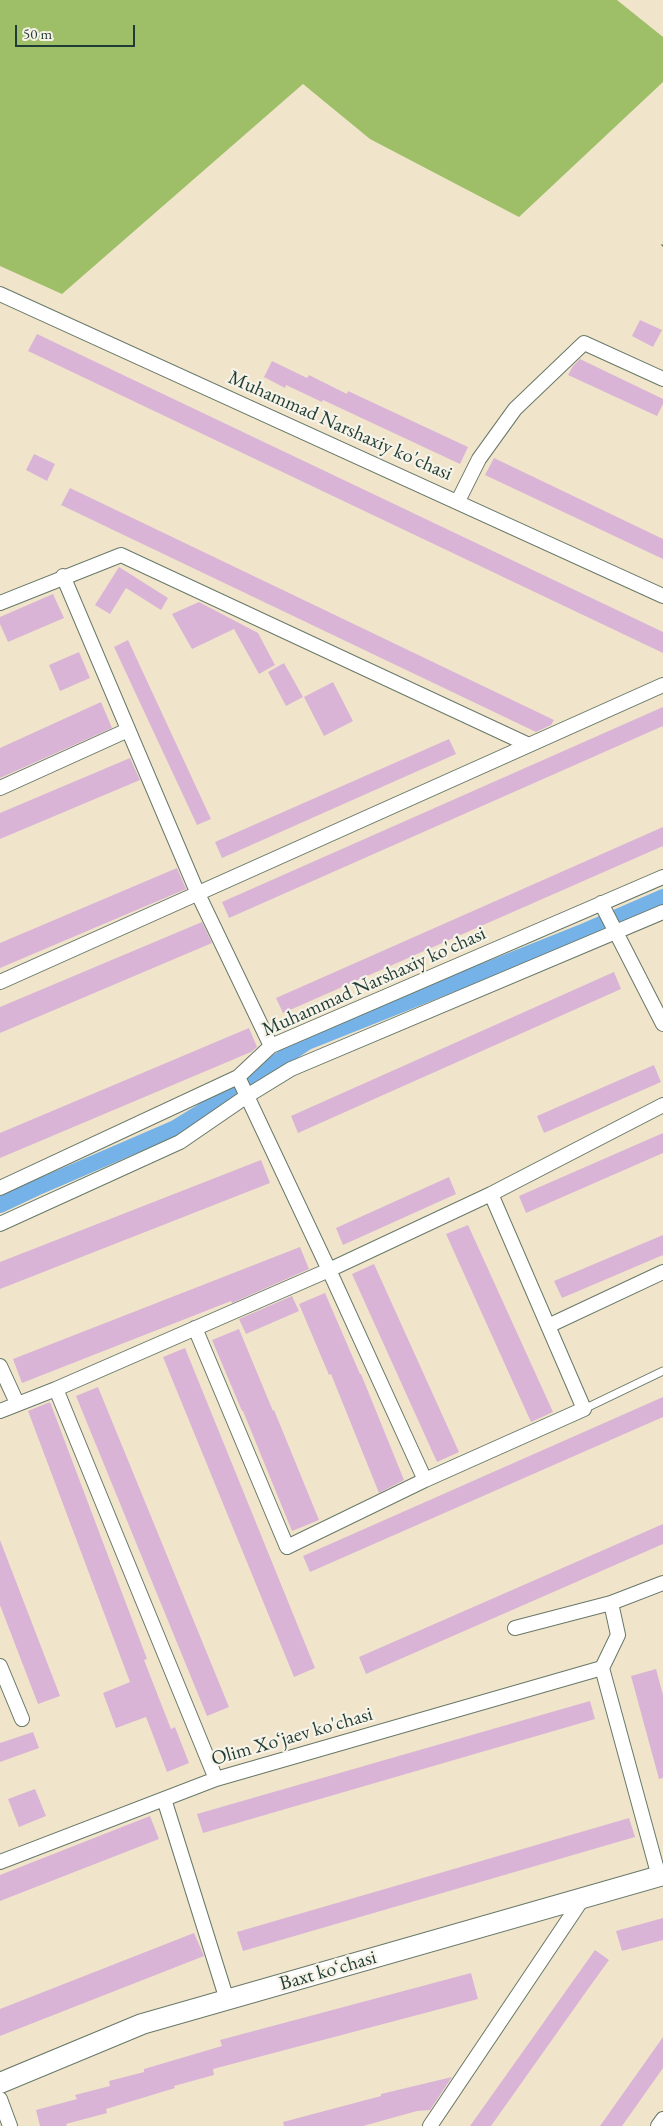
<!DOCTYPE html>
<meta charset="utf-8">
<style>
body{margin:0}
#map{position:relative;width:663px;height:2126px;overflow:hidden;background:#f0e5ca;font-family:"EB Garamond",serif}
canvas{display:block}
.scale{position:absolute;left:15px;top:25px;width:120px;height:22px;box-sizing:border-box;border:2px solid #1f3d34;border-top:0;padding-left:6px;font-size:15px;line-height:18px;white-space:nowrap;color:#1f3d34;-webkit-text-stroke:4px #f7f3e8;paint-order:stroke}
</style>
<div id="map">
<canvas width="663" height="2126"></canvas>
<div class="scale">50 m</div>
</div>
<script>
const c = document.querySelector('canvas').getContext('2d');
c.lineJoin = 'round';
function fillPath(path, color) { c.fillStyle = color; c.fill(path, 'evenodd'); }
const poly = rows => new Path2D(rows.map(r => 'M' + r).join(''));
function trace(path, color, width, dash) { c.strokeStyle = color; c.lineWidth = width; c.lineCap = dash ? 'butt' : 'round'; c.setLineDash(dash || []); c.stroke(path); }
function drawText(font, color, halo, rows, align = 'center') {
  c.font = font + ' "EB Garamond",serif'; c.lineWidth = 4.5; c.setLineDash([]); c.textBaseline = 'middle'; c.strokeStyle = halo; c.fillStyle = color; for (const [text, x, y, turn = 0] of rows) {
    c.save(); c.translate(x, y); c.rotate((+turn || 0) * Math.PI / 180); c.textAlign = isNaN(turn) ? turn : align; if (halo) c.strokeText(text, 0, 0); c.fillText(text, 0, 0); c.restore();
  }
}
const green = poly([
 [0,0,617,0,663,37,663,82,519,217,370,139,303,84,62,294,0,266]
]);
const canal = poly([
 [0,1205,36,1188,175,1128,206,1109,307,1042,580,933,663,897]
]);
const building = poly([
 [640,320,662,330,653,347,632,336],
 [37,334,663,632,663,653,28,351],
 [580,359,663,399,663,404,657,416,568,375,573,366],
 [272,361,307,378,309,375,347,394,348,391,468,447,460,464,323,400,322,402,286,385,285,388,264,377],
 [34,454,55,464,47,481,26,470],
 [494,458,663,539,663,559,485,475],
 [70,488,554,720,551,725,536,732,61,505],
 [119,567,168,598,161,610,126,588,110,614,95,605],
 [53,594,64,618,8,642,0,624,0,617],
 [199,602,258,633,275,665,259,674,234,629,192,649,172,614],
 [128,640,211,819,197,825,114,647],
 [79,652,90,678,60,691,49,665],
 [284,663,303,697,286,706,268,672],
 [333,682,353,721,324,736,304,697],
 [101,702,112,728,0,778,0,748],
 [663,707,663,726,229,918,222,902],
 [449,739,456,754,222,858,215,842],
 [130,758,140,780,0,839,0,813],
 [663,827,663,846,283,1013,276,998],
 [177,868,186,889,0,968,0,943],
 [202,922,212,943,0,1033,0,1007],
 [614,972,621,989,298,1133,291,1116],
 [249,1028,257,1047,251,1052,0,1158,0,1133],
 [654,1065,661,1082,544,1133,537,1116],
 [663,1133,663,1153,526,1213,519,1196],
 [261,1160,270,1183,0,1289,0,1262],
 [449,1177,456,1194,343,1245,336,1228],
 [468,1225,553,1412,531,1422,446,1234],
 [663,1235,663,1255,562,1298,554,1281],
 [300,1247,309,1269,232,1303,231,1301,22,1383,13,1359],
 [374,1264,459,1452,437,1462,352,1274],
 [325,1293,360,1374,361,1374,404,1480,379,1493,331,1374,329,1375,299,1304],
 [292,1296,299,1311,246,1334,239,1319],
 [239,1329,273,1411,274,1410,319,1520,292,1531,243,1411,242,1411,212,1340],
 [185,1348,315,1668,294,1677,163,1357],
 [98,1387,229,1707,207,1716,76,1396],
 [663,1397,663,1417,310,1572,303,1556],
 [50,1402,147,1659,144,1660,171,1729,175,1727,189,1763,167,1772,146,1717,116,1728,103,1693,130,1682,28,1411],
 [663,1524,663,1544,366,1674,359,1657],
 [0,1540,60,1696,38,1704,0,1605],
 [656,1669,663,1695,663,1778,659,1779,631,1676],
 [590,1701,595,1719,203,1833,197,1814],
 [33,1732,39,1748,0,1762,0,1743],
 [35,1789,46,1816,19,1827,8,1799],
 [150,1816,159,1839,0,1901,0,1875],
 [629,1818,635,1837,243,1951,237,1932],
 [663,1918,663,1940,622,1951,616,1931],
 [194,1933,204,1956,0,2036,0,2009],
 [595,1950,609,1960,588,1989,491,2126,470,2126],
 [471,1973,478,1999,213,2069,214,2075,174,2086,175,2088,106,2109,107,2113,66,2124,67,2126,40,2126,36,2110,77,2099,75,2095,110,2086,109,2081,144,2072,144,2069,222,2046,220,2040],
 [663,2037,663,2068,622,2126,600,2126],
 [452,2077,430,2110,417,2111,363,2126,284,2126,283,2122,381,2096,381,2094]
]);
const path = poly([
 [662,246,663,245]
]);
const service = poly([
 [584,1409,663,1371]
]);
const minor = poly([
 [0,294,663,596],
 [458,501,479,459,515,409,584,343,663,379],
 [63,576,198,894,271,1046],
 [0,603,121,555,529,745],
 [0,788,128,730],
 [601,903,663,1024],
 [0,982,663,685],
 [238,1077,329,1270,425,1480],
 [0,1188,238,1077,271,1046,663,877],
 [0,1224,180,1142,247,1096,291,1069,663,912],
 [548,1326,663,1272],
 [195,1328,287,1547,425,1480,584,1409,491,1194],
 [0,1366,17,1403],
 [56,1389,216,1779],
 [0,1411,56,1389,329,1270,491,1194,663,1105],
 [611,1603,618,1635,602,1668,659,1877],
 [515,1628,611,1603,663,1583],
 [0,1666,22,1719],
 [164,1799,227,2000],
 [0,1862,216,1779,602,1668],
 [0,2099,10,2126],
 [430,2126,583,1898],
 [658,2126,663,2119]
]);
const secondary = poly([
 [0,2083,142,2024,663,1875]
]);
const streetNames = [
 ["Muhammad Narshaxiy ko'chasi",340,426,24],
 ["Muhammad Narshaxiy ko'chasi",374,982,-24],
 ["Olim Xoʻjaev ko'chasi",292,1737,-16],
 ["Baxt koʻchasi",328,1971,-16]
];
fillPath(green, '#9ebf68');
trace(canal, '#75b2e7', 16);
fillPath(building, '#d9b4d7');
trace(service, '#687868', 9);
trace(minor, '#687868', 16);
trace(secondary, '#687868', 22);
trace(path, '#687868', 3, [4, 4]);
trace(service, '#fff', 7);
trace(minor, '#fff', 14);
trace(secondary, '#fff', 20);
drawText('20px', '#1f3d34', '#f7f3e8', streetNames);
</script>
